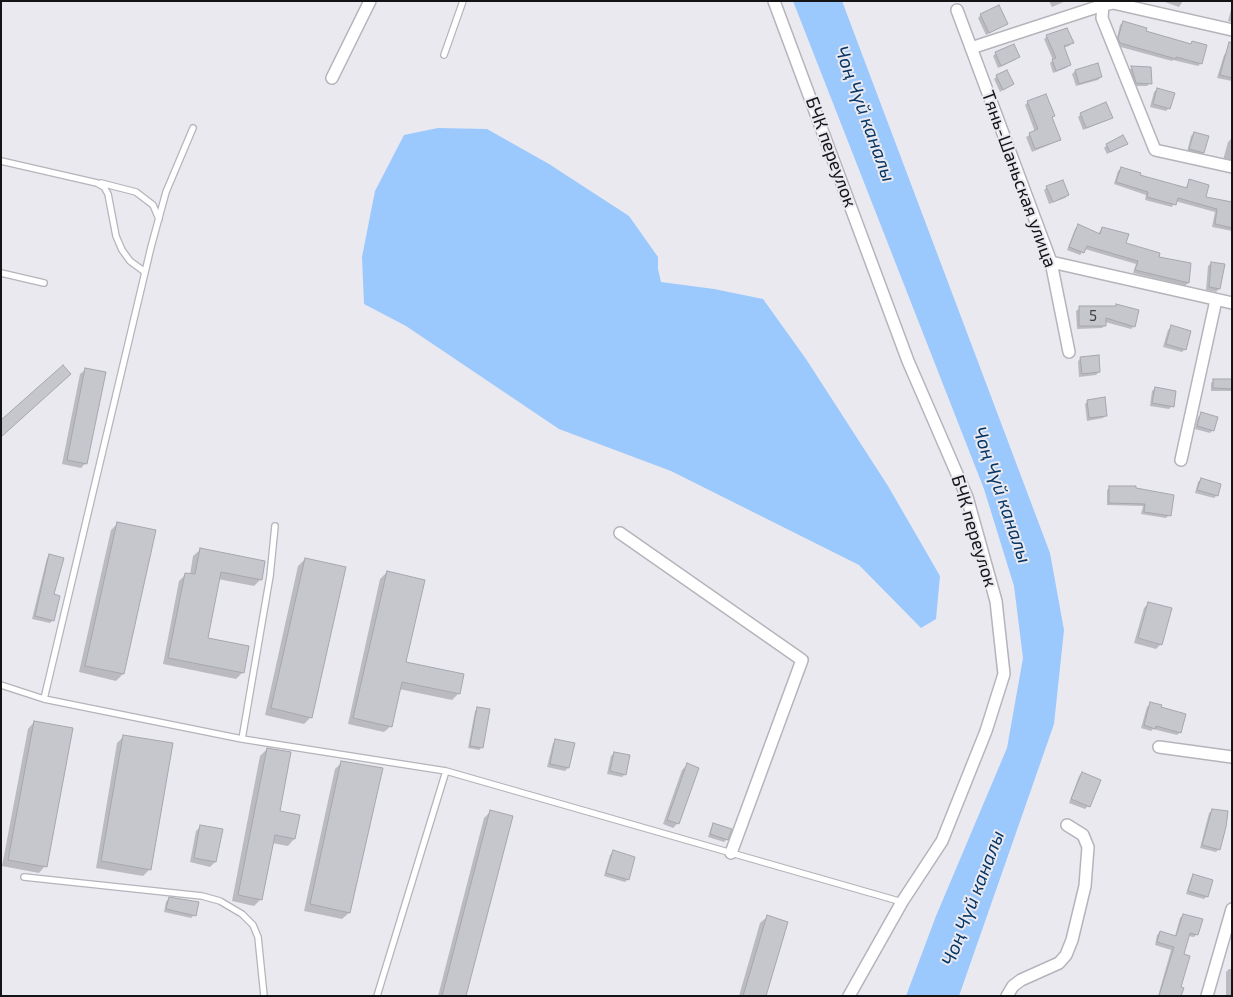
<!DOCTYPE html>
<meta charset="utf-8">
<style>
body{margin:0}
#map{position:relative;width:1233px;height:997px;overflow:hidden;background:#eae9f0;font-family:"Exo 2",sans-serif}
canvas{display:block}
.frame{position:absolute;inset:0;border:2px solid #141316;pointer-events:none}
</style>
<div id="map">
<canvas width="1233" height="997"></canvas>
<div class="frame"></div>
</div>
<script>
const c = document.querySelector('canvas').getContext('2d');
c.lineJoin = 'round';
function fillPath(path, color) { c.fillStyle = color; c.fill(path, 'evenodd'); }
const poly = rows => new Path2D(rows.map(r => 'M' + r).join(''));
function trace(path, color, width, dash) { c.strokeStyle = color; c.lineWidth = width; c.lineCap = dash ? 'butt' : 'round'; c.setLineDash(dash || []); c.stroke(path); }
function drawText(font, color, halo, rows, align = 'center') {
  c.font = font + ' "Exo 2",sans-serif'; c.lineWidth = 4; c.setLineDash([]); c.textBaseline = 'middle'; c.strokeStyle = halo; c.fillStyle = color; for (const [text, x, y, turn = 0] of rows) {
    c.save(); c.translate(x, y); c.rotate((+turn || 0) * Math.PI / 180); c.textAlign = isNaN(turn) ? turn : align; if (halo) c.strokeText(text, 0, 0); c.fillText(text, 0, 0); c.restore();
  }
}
const water = poly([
 [793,1,842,1,1050,553,1064,630,1054,724,959,996,906,996,936,916,1007,748,1023,658,1014,586,984,489],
 [438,128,487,129,549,164,629,216,658,257,658,269,661,282,714,289,763,299,806,359,888,486,940,576,936,619,921,628,859,565,671,471,559,429,406,326,364,304,362,257,375,191,404,135]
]);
const shadow = poly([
 [1049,1,1066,1,1052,7],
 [1162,1,1183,1,1179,7],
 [1232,6,1232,22,1228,21],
 [981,15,1006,24,986,35,978,18],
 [1123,22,1145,32,1190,45,1192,42,1201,63,1198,66,1173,60,1172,61,1117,46,1116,42,1120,25],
 [1047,36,1072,43,1069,46,1063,48,1069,65,1066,68,1053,73,1050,63,1053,60,1044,39],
 [1227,52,1232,53,1232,81,1217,78,1224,55],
 [996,53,1018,57,1015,60,998,68,993,56],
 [1132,68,1150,83,1147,86,1134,86,1129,70],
 [1075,71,1101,77,1098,80,1076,86,1072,74],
 [997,76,1012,84,1000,92,994,79],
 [1157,89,1169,108,1166,111,1150,107,1154,92],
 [1028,102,1053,116,1051,118,1059,139,1056,142,1032,152,1026,137,1035,132,1025,105],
 [1081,114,1111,117,1108,120,1083,130,1078,117],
 [1194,133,1203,153,1200,156,1187,152,1191,136],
 [1231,139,1232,140,1232,163,1223,160,1228,142],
 [1126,144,1107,154,1104,148,1107,145],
 [1121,168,1139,176,1185,189,1189,181,1204,198,1232,203,1232,231,1212,227,1215,212,1175,201,1172,207,1145,200,1146,195,1114,184,1118,171],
 [1047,187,1068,195,1065,198,1049,204,1044,190],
 [1078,226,1098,234,1102,228,1125,244,1157,258,1188,283,1185,286,1133,273,1136,264,1085,249,1080,255,1067,250,1075,229],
 [1211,263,1219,289,1216,292,1206,290,1208,266],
 [1116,305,1134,326,1131,329,1105,322,1105,325,1102,328,1077,329,1076,311,1080,308,1115,307],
 [1171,327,1185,349,1182,352,1163,347,1168,330],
 [1081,358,1099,372,1096,375,1079,377,1078,361],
 [85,370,86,463,81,468,62,464,80,374],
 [1214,380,1232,380,1232,391,1211,391,1211,383],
 [1155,388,1172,406,1169,409,1150,406,1152,391],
 [1088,401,1106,415,1103,418,1087,421,1085,404],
 [1201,414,1213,430,1210,433,1195,429,1198,417],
 [1201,479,1217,495,1214,498,1195,493,1198,482],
 [1110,487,1169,515,1166,518,1141,514,1143,506,1107,505,1107,490],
 [118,523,155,531,123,674,116,681,79,672,111,530],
 [200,550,264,562,260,580,254,586,218,579,206,639,243,672,236,679,163,664,179,581,186,574,190,575,193,556],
 [50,555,53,620,50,623,32,619,47,558],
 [305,559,311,717,304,724,265,715,298,566],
 [387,572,405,663,459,693,452,700,399,689,391,726,384,732,348,724,380,579],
 [1149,603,1161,644,1156,649,1134,643,1144,608],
 [1150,704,1180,732,1177,735,1153,729,1151,731,1141,728,1147,707],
 [478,708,482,747,479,750,468,748,475,711],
 [34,722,45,866,39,873,2,866,28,729],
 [124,736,150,869,143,876,96,868,117,743],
 [556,740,568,768,565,771,547,767,553,743],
 [267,749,278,812,299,816,294,839,288,846,272,843,261,899,254,906,232,901,260,756],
 [614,753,625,774,622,777,607,774,611,756],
 [342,762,349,913,342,919,304,911,335,769],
 [687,765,678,823,673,828,663,824,682,770],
 [1082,773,1099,780,1088,806,1085,809,1069,803,1079,776],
 [1212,810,1219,849,1216,852,1200,848,1209,813],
 [491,811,465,996,438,996,484,818],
 [714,825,727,839,724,842,708,837,711,828],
 [201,826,222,830,215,862,210,867,190,862,196,831],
 [613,852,628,879,625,882,604,876,610,855],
 [1194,875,1207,896,1204,899,1186,894,1191,878],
 [169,898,194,915,191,918,164,912,166,902],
 [1183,915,1197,934,1194,937,1188,936,1183,955,1180,996,1158,996,1171,950,1155,945,1157,935,1160,932,1175,936,1180,918],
 [767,917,764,996,739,996,760,923],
 [1229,969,1232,969,1232,996,1226,996,1226,972]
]);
const building = poly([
 [999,5,1008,24,989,33,980,14,999,5],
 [1123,21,1147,28,1146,31,1191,44,1192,41,1207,45,1202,64,1176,57,1176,59,1120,43,1118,38,1123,21],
 [1067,28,1074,43,1064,46,1071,65,1056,71,1052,59,1056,58,1046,35,1067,28],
 [1229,42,1232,43,1232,78,1220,75,1229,42],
 [1014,44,1020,57,1001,66,995,52,1014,44],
 [1098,63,1102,77,1079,84,1075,70,1098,63],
 [1131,66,1151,67,1152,84,1136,83,1131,66],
 [1007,70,1014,84,1003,90,996,75,1007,70],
 [1157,88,1175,93,1170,109,1153,104,1157,88],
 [1046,94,1055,116,1052,117,1061,140,1035,149,1029,133,1038,129,1027,101,1046,94],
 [1106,102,1113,118,1086,128,1080,113,1106,102],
 [1194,132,1209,136,1204,153,1189,149,1194,132],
 [1123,135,1128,144,1110,152,1106,144,1123,135],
 [1121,167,1141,173,1140,175,1187,188,1189,179,1209,185,1206,197,1232,202,1232,228,1215,224,1217,209,1178,198,1176,205,1147,197,1148,192,1116,182,1121,167],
 [1063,180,1069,195,1053,202,1046,186,1063,180],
 [1078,224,1100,234,1102,227,1129,234,1126,243,1160,253,1159,257,1191,263,1189,283,1135,270,1138,261,1087,246,1084,253,1069,247,1078,224],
 [1211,262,1225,264,1220,289,1209,287,1211,262],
 [1116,304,1139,310,1135,327,1106,318,1106,326,1079,326,1079,306,1116,306,1116,304],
 [1171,325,1191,331,1186,350,1166,344,1171,325],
 [1099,355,1100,372,1082,374,1080,357,1099,355],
 [63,365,71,374,1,437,1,420,63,365],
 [85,368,106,372,87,464,67,460,85,368],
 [1213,379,1232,379,1232,389,1213,388,1213,379],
 [1155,387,1176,391,1174,407,1152,403,1155,387],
 [1105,397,1107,416,1089,418,1087,400,1105,397],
 [1201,412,1218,417,1214,431,1197,426,1201,412],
 [1201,478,1221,484,1218,496,1197,490,1201,478],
 [1109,486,1136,486,1136,488,1174,495,1171,516,1144,512,1145,504,1109,503,1109,486],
 [117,522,156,530,124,674,85,666,117,522],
 [200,548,265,561,262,580,221,572,208,638,249,646,244,673,168,658,185,573,195,574,200,548],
 [49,554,64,558,54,594,60,596,54,621,35,616,49,554],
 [305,558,346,567,312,718,271,708,305,558],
 [387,571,425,580,406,662,464,674,460,694,402,682,392,727,353,718,387,571],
 [1148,602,1172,608,1162,645,1138,638,1148,602],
 [1150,702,1162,705,1161,707,1186,714,1181,733,1156,726,1155,729,1144,725,1150,702],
 [477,707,490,709,483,748,470,746,477,707],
 [34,721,73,728,47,867,8,860,34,721],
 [123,735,173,743,151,870,101,861,123,735],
 [555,739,575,743,569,768,550,764,555,739],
 [267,748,291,752,280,811,300,815,295,839,275,835,262,900,238,895,267,748],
 [614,752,630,755,626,775,610,771,614,752],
 [341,761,383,768,350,913,310,904,341,761],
 [687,763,699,768,679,824,667,820,687,763],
 [1082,772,1101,780,1090,807,1071,799,1082,772],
 [1212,809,1228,811,1226,827,1220,850,1202,845,1212,809],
 [490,810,513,816,466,996,442,996,490,810],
 [713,823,732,829,728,840,710,834,713,823],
 [200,825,223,829,216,862,194,858,200,825],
 [613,850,635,857,629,880,606,873,613,850],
 [1193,874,1213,880,1208,897,1188,891,1193,874],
 [169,897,199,902,196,916,166,909,169,897],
 [1183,914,1203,919,1198,935,1190,933,1184,954,1190,956,1181,987,1184,988,1181,996,1159,996,1174,947,1157,942,1160,931,1176,936,1183,914],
 [767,915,788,922,766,996,743,996,767,915]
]);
const lane = poly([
 [444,55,463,1],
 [1,161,97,183,104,187,108,194,116,236,122,250,130,261,145,272],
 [101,183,136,192,153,205,159,219],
 [1,273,44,283],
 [1,685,44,699,242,739,446,771,902,902],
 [44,699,151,247,166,192,193,128],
 [242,739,270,576,275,526],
 [24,877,202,896,220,901,242,914,253,925,258,937,264,996],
 [377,996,446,771]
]);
const street = poly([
 [774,1,908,361,967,497,996,601,1004,674,986,731,942,841,902,902,849,996],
 [957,10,1051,262,1069,352],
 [1232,30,1113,3,1103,5,1102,18,1155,150,1232,167],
 [971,48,1103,5,1101,1],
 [332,78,370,1],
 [1051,262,1232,303],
 [1181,460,1216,300],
 [620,533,802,660,731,853],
 [1159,747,1232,757],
 [1007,996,1013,986,1021,980,1059,963,1066,955,1072,940,1085,886,1088,847,1083,835,1067,825],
 [1207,996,1232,909]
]);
const numberNames = [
 ["5",1093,316]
];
const streetNames = [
 ["БЧК переулок",831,152,70],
 ["Тянь-Шаньская улица",1019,179,70],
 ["БЧК переулок",974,531,73]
];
const waterNames = [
 ["Чоң Чүй каналы",865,114,70],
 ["Чоң Чүй каналы",1002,495,71],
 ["Чоң Чүй каналы",973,898,-69]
];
fillPath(water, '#9bc8fd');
fillPath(shadow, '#0003');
fillPath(building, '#c5c7cd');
trace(building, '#a5a7ad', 1);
trace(lane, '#b5b4ba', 8);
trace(street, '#b5b4ba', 14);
trace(lane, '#fff', 5.5);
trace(street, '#fff', 11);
drawText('15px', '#404044', null, numberNames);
drawText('18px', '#141316', '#eae9f0', streetNames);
drawText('italic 19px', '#073766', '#eae9f0', waterNames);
</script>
